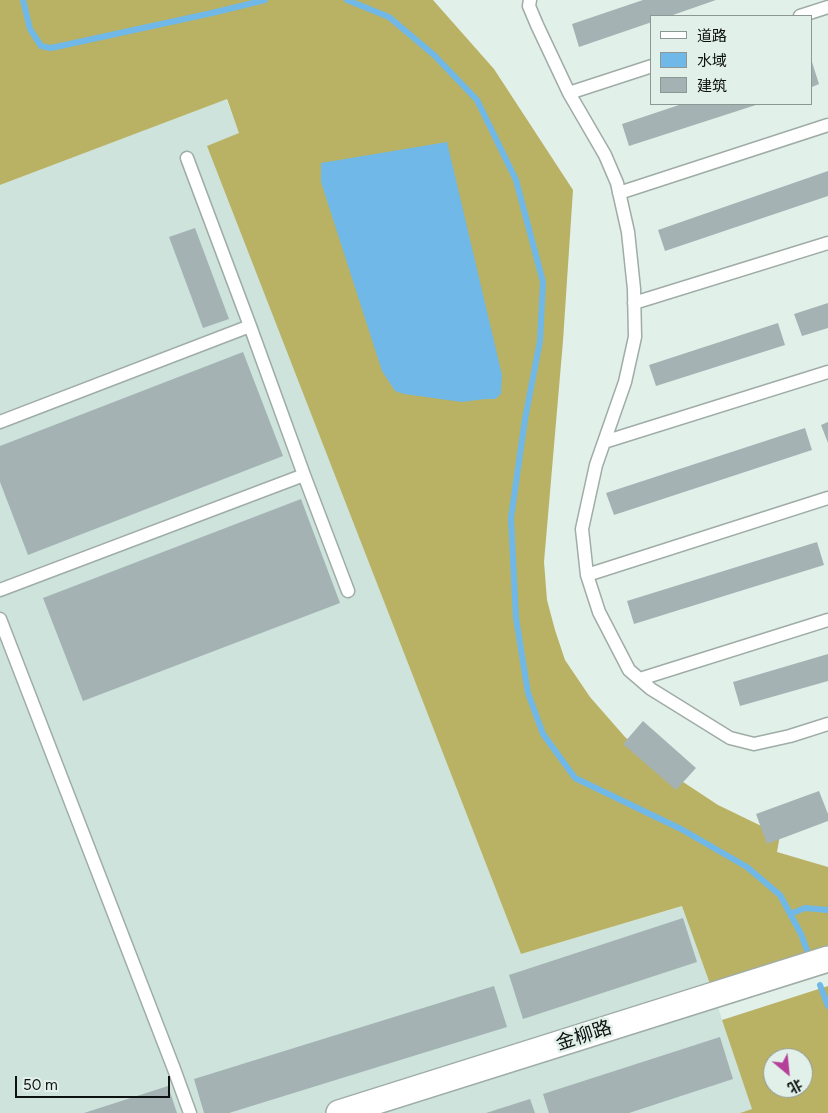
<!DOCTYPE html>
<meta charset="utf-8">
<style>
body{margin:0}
#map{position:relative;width:828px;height:1113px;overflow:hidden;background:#e2f0ea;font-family:Figtree,"Noto Sans SC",sans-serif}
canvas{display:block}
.legend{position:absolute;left:650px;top:15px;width:162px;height:90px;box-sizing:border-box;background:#e2f0ea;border:1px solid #8d9793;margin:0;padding:6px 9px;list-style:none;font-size:15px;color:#0d1110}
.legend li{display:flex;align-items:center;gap:10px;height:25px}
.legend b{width:25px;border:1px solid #8d9793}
.north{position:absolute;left:763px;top:1048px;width:50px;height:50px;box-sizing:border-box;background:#e2f0ea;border:1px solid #8d9793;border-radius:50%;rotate:152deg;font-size:14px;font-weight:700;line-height:20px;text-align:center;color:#0d1110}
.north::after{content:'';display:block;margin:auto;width:18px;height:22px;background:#b54098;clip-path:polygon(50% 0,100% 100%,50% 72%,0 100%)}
.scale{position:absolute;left:15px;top:1076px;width:155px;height:22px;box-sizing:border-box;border:2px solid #0d1110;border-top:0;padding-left:6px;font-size:15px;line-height:18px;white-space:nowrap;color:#0d1110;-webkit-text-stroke:4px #e2f0ea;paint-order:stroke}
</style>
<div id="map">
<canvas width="828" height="1113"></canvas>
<ul class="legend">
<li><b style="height:6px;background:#fff"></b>道路</li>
<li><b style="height:14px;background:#6fb8e7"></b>水域</li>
<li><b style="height:14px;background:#a4b2b4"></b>建筑</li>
</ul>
<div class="north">北</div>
<div class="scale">50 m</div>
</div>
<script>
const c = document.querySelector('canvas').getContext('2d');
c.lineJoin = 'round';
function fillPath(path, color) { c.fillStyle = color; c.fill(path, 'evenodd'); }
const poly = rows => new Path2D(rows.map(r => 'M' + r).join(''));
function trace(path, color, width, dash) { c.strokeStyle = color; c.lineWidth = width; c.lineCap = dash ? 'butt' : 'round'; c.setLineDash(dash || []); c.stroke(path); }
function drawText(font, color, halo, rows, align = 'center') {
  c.font = font + ' Figtree,"Noto Sans SC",sans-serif'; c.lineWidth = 5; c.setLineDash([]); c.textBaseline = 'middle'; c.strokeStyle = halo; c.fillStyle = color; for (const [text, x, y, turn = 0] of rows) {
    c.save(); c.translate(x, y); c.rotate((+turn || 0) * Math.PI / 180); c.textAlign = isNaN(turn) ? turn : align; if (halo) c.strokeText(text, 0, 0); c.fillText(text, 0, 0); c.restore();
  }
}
const built = poly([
 [226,99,240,133,208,146,521,954,683,906,753,1109,740,1113,0,1113,0,185]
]);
const forest = poly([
 [0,0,433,0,494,69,573,190,563,341,544,562,547,600,555,630,565,660,590,697,625,737,665,770,718,805,780,835,777,852,828,867,828,948,710,984,682,906,521,954,207,146,239,133,227,99,0,185],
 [828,986,828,1113,740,1113,752,1109,722,1020],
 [773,1058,803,1058,803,1088,773,1088]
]);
const water = poly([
 [447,142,502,375,501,394,495,399,485,399,462,402,404,394,395,391,382,371,321,182,321,163]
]);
const stream = poly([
 [23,0,30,29,41,46,51,48,212,13,265,0],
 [347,0,389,17,434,55,477,100,516,180,543,282,540,341,525,419,511,518,516,618,528,693,543,734,575,778,681,829,747,867,780,895,801,934,808,953],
 [790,914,805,908,828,910],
 [820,985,828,1006]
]);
const building = poly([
 [643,0,716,0,670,16,652,16,652,22,579,47,572,24],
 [812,62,819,84,812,87],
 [682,104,759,104,629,146,622,124],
 [828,171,828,196,665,251,658,230],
 [195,228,229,319,203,328,169,237],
 [828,303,828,328,802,336,794,314],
 [778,323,785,345,656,386,649,365],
 [243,352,283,456,28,555,0,482,0,446],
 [828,422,828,443,821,425],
 [805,428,812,450,614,515,606,493],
 [301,499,340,603,83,701,43,598],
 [817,542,824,565,634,624,627,601],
 [828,654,828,681,740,706,733,682],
 [643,721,696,768,676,790,623,744],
 [819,791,828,814,828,821,767,844,756,814],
 [683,918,697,962,523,1019,509,975],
 [494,986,507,1027,229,1113,204,1113,194,1079],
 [720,1037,733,1079,629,1113,549,1113,543,1094],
 [168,1086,177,1113,84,1113],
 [530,1099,535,1113,486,1113]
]);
const service = poly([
 [530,0,529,6,537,25,569,93,605,155,617,183,628,232,634,289,635,337,625,382,596,465,582,529,587,575,599,612,629,670,651,689,730,738,754,744,790,736,828,724],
 [800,16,828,7],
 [569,93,652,66],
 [187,158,250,326,304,475,348,591],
 [619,193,828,125],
 [634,303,828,243],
 [0,422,250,326],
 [604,442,828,372],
 [587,575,828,498],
 [0,590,304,475],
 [0,619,174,1069,190,1113],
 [640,679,828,620]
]);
const minor = poly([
 [339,1113,828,959]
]);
const streetNames = [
 ["金柳路",584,1036,-18]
];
fillPath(built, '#cde3db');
fillPath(forest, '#b9b265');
fillPath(water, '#6fb8e7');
trace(stream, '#6fb8e7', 6);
fillPath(building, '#a4b2b4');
trace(service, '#9faca7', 15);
trace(minor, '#9faca7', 28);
trace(service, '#fff', 12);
trace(minor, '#fff', 25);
drawText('19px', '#0d1110', '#e2f0ea', streetNames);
</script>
